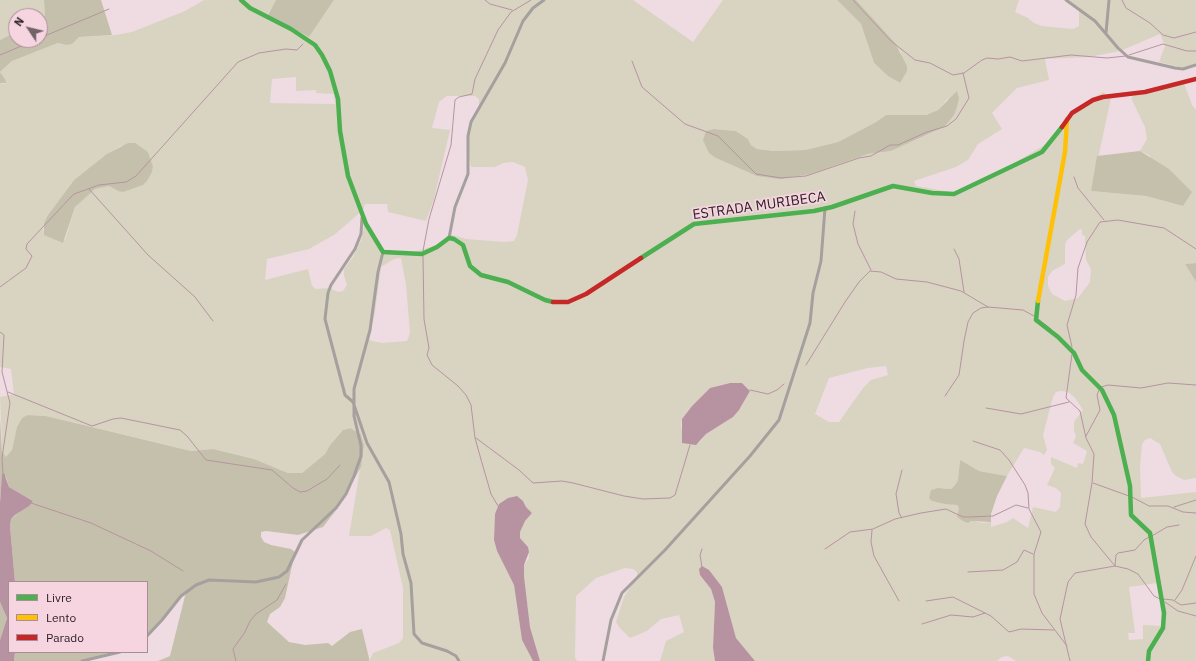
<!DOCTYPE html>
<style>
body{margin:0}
#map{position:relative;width:1196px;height:661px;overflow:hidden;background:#eedce2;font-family:"IBM Plex Sans",sans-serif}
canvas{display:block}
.legend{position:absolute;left:8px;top:581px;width:140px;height:72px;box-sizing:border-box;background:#f6d4e0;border:1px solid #a68d96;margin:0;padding:5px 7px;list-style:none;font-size:12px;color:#2e2227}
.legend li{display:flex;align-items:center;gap:8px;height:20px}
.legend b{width:20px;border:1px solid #a68d96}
.north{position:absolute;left:8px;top:8px;width:40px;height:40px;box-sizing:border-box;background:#f6d4e0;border:1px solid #a68d96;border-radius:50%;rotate:305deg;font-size:11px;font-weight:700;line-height:16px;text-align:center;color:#2e2227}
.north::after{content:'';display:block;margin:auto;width:14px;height:18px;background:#716368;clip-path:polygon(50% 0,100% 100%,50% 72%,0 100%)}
</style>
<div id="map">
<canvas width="1196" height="661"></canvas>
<ul class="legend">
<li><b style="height:5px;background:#4caf50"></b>Livre</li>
<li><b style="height:5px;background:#ffc107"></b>Lento</li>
<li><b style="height:5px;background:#c62828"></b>Parado</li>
</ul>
<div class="north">N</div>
</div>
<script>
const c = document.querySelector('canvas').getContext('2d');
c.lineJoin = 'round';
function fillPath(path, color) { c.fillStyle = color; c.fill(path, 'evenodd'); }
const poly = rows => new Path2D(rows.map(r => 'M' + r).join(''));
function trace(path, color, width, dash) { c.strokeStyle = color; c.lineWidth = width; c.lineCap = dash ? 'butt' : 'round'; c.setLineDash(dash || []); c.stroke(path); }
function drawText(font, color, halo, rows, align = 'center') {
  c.font = font + ' "IBM Plex Sans",sans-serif'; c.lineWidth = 3.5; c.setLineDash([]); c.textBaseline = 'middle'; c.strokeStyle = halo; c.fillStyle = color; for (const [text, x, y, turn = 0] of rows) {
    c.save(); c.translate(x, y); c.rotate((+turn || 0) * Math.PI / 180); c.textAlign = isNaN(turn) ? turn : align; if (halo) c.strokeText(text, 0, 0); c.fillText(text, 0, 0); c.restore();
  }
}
const green = poly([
 [0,0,44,0,45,16,40,18,40,16,16,16,16,32,0,40],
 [204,0,276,0,268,14,309,37,334,0,633,0,693,42,723,0,837,0,861,24,874,63,888,76,900,83,901,52,856,0,1019,0,1015,12,1028,18,1034,23,1042,26,1073,29,1079,26,1079,10,1066,0,1196,0,1196,66,1186,69,1159,62,1165,46,1160,34,1120,51,1089,57,1045,59,1049,80,1017,88,992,113,1002,129,978,144,968,160,956,167,914,181,916,186,957,193,1006,168,1048,143,1066,117,1080,106,1103,92,1111,98,1091,191,1146,196,1183,206,1149,155,1140,151,1147,139,1145,127,1132,100,1132,94,1184,83,1192,105,1196,110,1196,263,1185,264,1196,282,1196,478,1184,480,1176,476,1172,472,1160,444,1150,438,1145,440,1142,444,1140,466,1141,498,1196,492,1196,661,1016,661,1008,656,1002,657,997,661,755,661,736,638,722,587,699,571,711,589,715,602,713,648,715,661,660,661,666,641,684,632,679,615,661,619,647,631,630,638,619,627,616,622,624,597,637,576,637,572,633,569,625,568,596,578,576,596,575,657,577,661,540,661,530,627,524,576,524,565,529,558,528,547,520,538,520,532,525,520,532,513,526,507,523,501,495,514,494,540,497,551,514,585,522,640,533,661,369,661,373,653,399,643,403,638,403,588,390,530,386,528,371,536,349,536,364,445,362,435,354,430,349,428,343,430,330,445,325,454,302,473,298,474,288,473,254,459,213,449,191,451,46,416,28,415,15,438,12,450,6,458,2,452,2,445,0,397,14,394,11,369,0,367,0,83,4,84,5,79,0,72,12,61,58,43,66,45,79,37,116,35,132,32,185,11],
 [296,77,296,91,316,90,316,93,334,94,335,104,270,103,272,79],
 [447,96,475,96,479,99,479,106,468,129,468,151,471,167,495,167,503,163,513,162,525,167,528,180,517,235,514,241,504,242,466,239,449,234,440,244,408,254,382,249,365,221,362,238,353,257,344,269,344,275,347,285,343,291,338,292,329,288,316,289,312,286,308,269,265,280,267,259,309,249,334,235,363,210,365,204,387,204,388,212,426,221,434,199,450,130,432,128,439,102],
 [949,97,936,131,891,151,868,154,851,159,733,165,716,158,714,129,736,131,748,139,751,145,757,149,775,151,805,150,838,142,876,122,886,115,926,115,938,110],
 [120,146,148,152,153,166,118,191,109,186,95,189,82,200,75,207,65,240,43,230,44,223,48,215,74,180],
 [1080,229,1082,230,1082,235,1085,236,1086,260,1091,269,1090,282,1078,298,1065,301,1052,294,1048,286,1048,277,1052,271,1065,264,1065,245,1067,240],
 [401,258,406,285,410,333,407,341,382,343,372,341,369,339,375,312,381,267,394,259],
 [886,366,888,375,871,380,863,388,839,422,829,422,815,414,829,378,868,368],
 [730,383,742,383,750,390,742,405,733,417,706,434,699,443,684,438,681,425,682,419,692,406,710,388],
 [1061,391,1068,392,1075,398,1083,410,1074,422,1074,430,1076,436,1073,443,1087,451,1083,464,1078,463,1077,468,1051,457,1051,464,1055,468,1047,485,1056,488,1061,493,1060,507,1056,512,1033,507,1028,528,1013,518,1007,522,991,527,991,522,982,523,957,517,959,508,957,505,932,501,938,488,951,489,955,485,958,480,960,461,979,471,1007,476,1024,448,1040,452,1044,455,1047,450,1043,435,1053,397,1056,392],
 [1158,583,1164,626,1143,625,1143,639,1129,640,1128,633,1135,633,1129,587]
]);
const forest = poly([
 [44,0,101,0,112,35,79,37,72,44,66,45,58,43,12,61,0,72,5,79,6,83,0,83,0,40,16,32,16,40,40,40,40,18,45,16],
 [276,0,334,0,309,37,268,15],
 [837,0,856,0,895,43,907,66,907,71,900,83,888,76,874,63,861,24],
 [957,91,959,98,957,107,954,115,944,127,891,151,868,154,810,174,780,179,757,176,716,158,709,153,703,140,706,131,714,129,736,131,748,139,751,145,757,149,774,151,805,150,838,142,876,122,886,115,926,115,938,110],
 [128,143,135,143,148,152,153,166,152,172,147,181,143,185,123,192,118,191,109,186,95,189,75,207,63,243,44,235,44,223,48,215,74,180,107,154],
 [1140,151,1169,169,1192,192,1183,206,1146,196,1091,191,1097,156],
 [1196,263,1196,282,1185,264],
 [28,415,46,416,191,451,213,449,254,459,288,473,302,473,325,454,330,445,343,430,350,428,361,434,364,445,361,467,340,505,323,527,298,535,266,531,261,532,261,537,264,542,271,545,291,549,295,552,285,598,280,607,270,614,267,622,289,642,305,645,328,643,332,646,350,632,362,629,369,658,369,661,158,661,170,656,186,592,147,635,147,582,15,582,10,526,11,519,33,501,9,487,6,477,2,475,0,503,0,418,2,452,6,457,12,450,17,427,22,418],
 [960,460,979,471,1007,476,997,496,991,514,991,522,971,521,968,523,963,521,957,517,959,508,957,505,945,504,932,501,929,498,931,490,938,488,951,489,955,485,958,480],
 [0,602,7,618,0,640],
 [15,652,115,652,85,661,14,661]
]);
const water = poly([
 [730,383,742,383,750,391,739,410,733,417,706,434,696,445,682,443,682,419,692,406,710,388],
 [4,473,9,487,33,501,29,506,15,515,11,519,10,526,15,582,9,582,9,652,15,652,14,661,0,661,0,640,7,618,0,602,0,503,2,474],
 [517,496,523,501,526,507,532,513,525,521,520,532,520,538,528,547,529,552,524,565,524,576,530,627,540,661,533,661,522,640,514,585,497,551,494,540,495,514,499,504,508,498],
 [702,566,709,570,722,587,736,638,755,661,715,661,713,648,715,602,711,589,700,575,699,569]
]);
const stream = poly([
 [485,0,490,4,512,10],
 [853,0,891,41,915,60,930,63,953,75,964,73,982,60,987,58,998,59,1010,57,1022,61,1071,55,1107,58,1126,56],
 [1122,0,1126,8,1150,23,1163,35,1174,38,1196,32],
 [40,38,109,9],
 [0,55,36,40],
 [1129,55,1163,44,1187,51,1196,51],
 [632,61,642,87,685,124,718,136,756,174,781,178,806,176,859,158,871,156,890,145,898,145,927,132,947,126,956,119,969,98,963,73],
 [1074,177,1078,188,1104,220],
 [89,189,148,255,195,297,213,321],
 [855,211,853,224,858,244,871,270],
 [954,249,959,259,964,292],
 [423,251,429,219,451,145,455,100,459,97,472,94,475,79,498,30,511,12,531,0],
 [423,256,424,319,429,348,427,355,432,365,458,386,466,395,471,405,475,438,482,463,491,494,498,506],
 [0,287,26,268,32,256,26,249,27,244,70,198,74,194,99,185,126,182,136,176,238,62,259,53,286,49,297,50,303,44],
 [1038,319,1051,329],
 [0,332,4,335,2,372,10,403,2,458,3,475],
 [1072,347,1067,325,1076,295,1078,268,1087,242,1100,222,1118,220,1164,228,1196,249],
 [1072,354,1066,398,1080,411,1086,438,1094,454,1092,483,1085,524,1091,537,1115,566],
 [806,365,845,302,859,282,870,271,881,272,896,279,927,282,961,291,988,307],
 [1101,387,1108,385,1141,388,1168,383,1196,385],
 [750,390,768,394,777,390,784,384],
 [8,392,92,426,113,419,121,418,180,430,187,436,206,460,272,470,293,488,300,492,307,491,327,479,340,465],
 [945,396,959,375,964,341,968,322,973,313,981,308,988,307,1023,310,1034,316],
 [986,408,1021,414,1069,402],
 [1086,436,1100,410,1097,395,1099,390],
 [476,438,519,470,533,483,562,481,573,483,624,496,643,499,670,498,675,495,690,445],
 [973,441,1000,450,1009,460,1025,485,1028,493,1029,509,1041,532,1034,554,1034,594,1042,613,1067,646],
 [902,470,896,494,899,513,902,518],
 [1093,483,1129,496],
 [1132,497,1149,506,1168,506,1183,512,1196,513],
 [31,503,91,523,151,551,183,571],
 [1174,507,1196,500],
 [872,530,871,542,874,556,899,601],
 [1152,536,1167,527,1179,525],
 [825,549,850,532,873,529,895,519,921,513,946,509,963,517,970,517,993,516,1016,505,1028,508],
 [1115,566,1116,555,1118,553,1135,550,1144,540,1149,537],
 [702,567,700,555,702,549],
 [968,572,1003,570,1017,562,1024,550,1033,554],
 [1163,599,1173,600,1181,605,1196,603],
 [1175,600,1182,590,1196,556],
 [926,601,953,597,991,616,1009,632,1021,629,1054,630],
 [1165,602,1178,611,1196,616],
 [922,624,951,615,973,617,985,613],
 [236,661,233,649,245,632,250,621,256,614,277,600,286,584],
 [1070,661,1060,619,1068,582,1075,573,1115,566,1128,569,1138,574,1154,596,1160,599]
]);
const street = poly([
 [1066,0,1095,21,1118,48,1128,57,1175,68,1183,69,1196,65],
 [1106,33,1109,0],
 [362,218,361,234,355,249,331,285,328,293,325,319,345,395,353,402,367,443,389,482,401,534,403,554,411,583,414,634,422,643,447,651,456,656,459,661],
 [449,238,455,207,468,174,468,136,471,122,505,63,523,21,533,8,544,0],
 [147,636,162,620,181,596,196,585,209,580,256,582,279,577,287,571,302,540,336,508,346,494,354,476,361,456,361,446,354,416,354,389,370,330,378,272,383,252],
 [82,661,120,652],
 [603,661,611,620,622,593,665,550,750,456,779,420,810,323,813,293,821,261,825,208]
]);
const fast = poly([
 [241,0,250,8,291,29,315,45,322,55,330,71,338,99,340,131,348,176,366,224,383,252,422,254,437,247,449,238,454,239,463,245,470,266,481,275,508,282,545,300,553,302],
 [641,258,694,224,814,211,832,207,893,186,932,193,954,194,1042,152,1062,127],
 [1038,301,1036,320,1058,337,1074,353,1082,370,1102,390,1114,415,1130,486,1131,515,1150,533,1164,613,1163,628,1149,651,1148,661]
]);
const slow = poly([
 [1038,301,1065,152,1067,119]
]);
const jam = poly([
 [1062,127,1072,113,1093,100,1103,97,1145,92,1196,79],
 [553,302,568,302,586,294,641,258]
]);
const streetNames = [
 ["ESTRADA MURIBECA",759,206,-8]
];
fillPath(green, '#d9d4c2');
fillPath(forest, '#c5c0ac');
fillPath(water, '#b793a1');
trace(stream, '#b793a1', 1);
trace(street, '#a5a09e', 3);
trace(fast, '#4caf50', 4.5);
trace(slow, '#ffc107', 4.5);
trace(jam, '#c62828', 4.5);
drawText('14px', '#2e2227', '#f6d4e0', streetNames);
</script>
